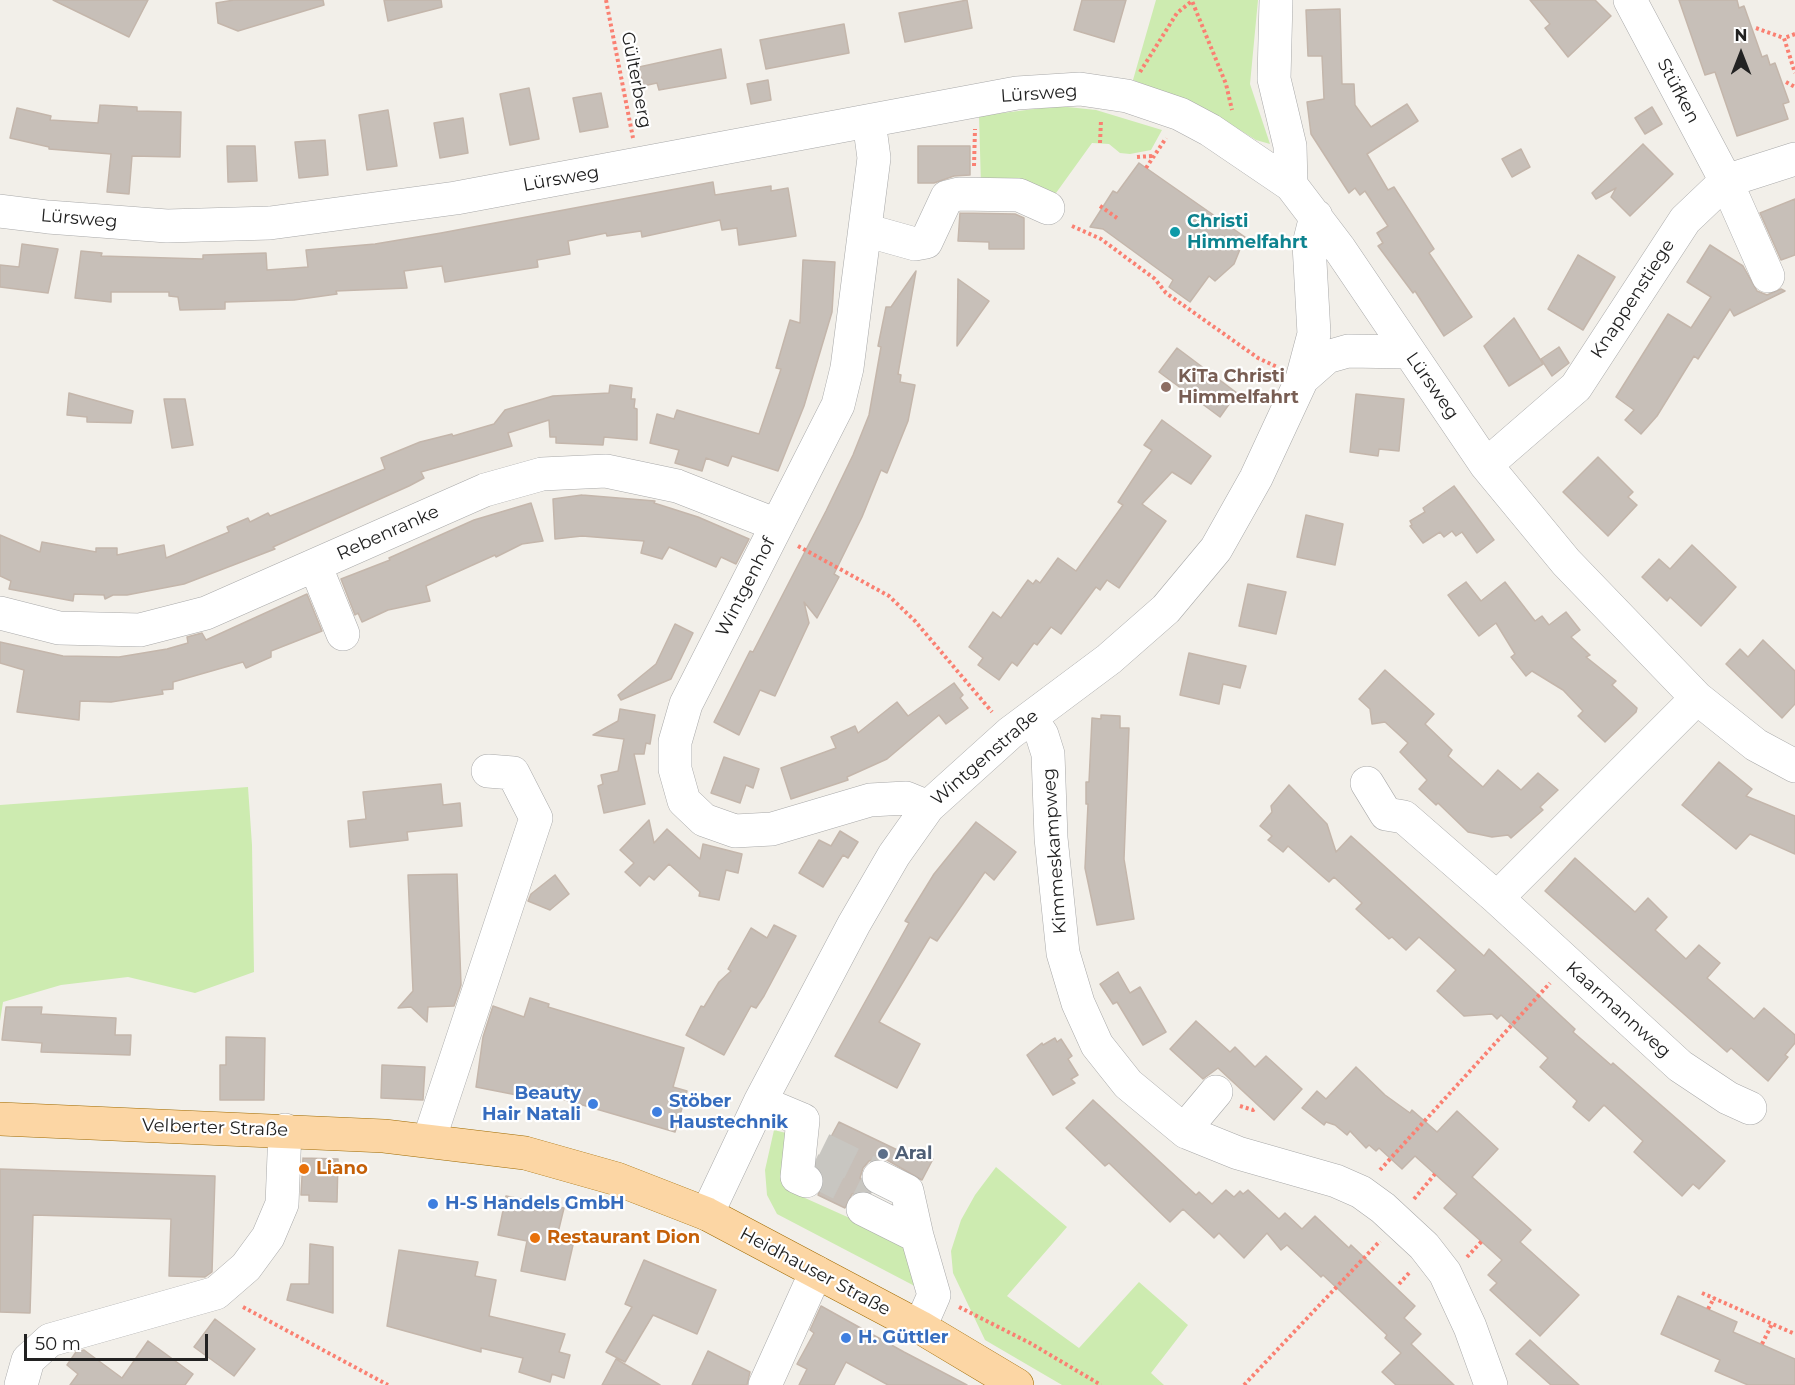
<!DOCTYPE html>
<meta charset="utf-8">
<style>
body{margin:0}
#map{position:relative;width:1795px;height:1385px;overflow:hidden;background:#f2efe9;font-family:Montserrat,sans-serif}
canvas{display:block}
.north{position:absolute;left:1711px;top:24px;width:60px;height:60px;-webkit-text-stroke:4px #fff;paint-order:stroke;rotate:0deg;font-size:16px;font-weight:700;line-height:24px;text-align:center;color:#222}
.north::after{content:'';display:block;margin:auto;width:21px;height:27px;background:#222;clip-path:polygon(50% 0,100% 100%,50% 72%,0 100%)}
.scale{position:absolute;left:24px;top:1334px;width:184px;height:27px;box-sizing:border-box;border:3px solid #222;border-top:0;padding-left:8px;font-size:18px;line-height:21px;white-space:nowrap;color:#222;-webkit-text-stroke:4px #fff;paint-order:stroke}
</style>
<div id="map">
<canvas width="1795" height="1385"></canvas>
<div class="north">N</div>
<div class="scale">50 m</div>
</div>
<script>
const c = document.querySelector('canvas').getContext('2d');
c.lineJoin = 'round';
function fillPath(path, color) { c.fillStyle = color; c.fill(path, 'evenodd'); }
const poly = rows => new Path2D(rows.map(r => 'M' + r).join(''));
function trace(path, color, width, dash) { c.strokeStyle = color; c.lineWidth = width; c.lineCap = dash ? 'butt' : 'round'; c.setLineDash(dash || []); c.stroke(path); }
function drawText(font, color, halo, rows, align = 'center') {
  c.font = font + ' Montserrat,sans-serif'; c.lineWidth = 4.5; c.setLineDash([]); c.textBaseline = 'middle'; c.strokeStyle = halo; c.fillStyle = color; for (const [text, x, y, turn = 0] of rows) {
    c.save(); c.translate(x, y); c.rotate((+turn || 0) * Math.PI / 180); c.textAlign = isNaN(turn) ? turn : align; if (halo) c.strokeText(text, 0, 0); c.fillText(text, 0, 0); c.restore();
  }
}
const grass = poly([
 [1156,0,1258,0,1250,84,1270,144,1256,140,1211,112,1133,80],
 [1058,106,1096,110,1162,130,1151,150,1130,154,1120,153,1109,144,1092,143,1056,193,1042,195,981,185,979,116],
 [248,787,252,845,254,972,195,993,128,977,61,985,3,1002,0,1021,0,805],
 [774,1130,786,1133,791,1185,805,1198,910,1245,928,1293,777,1214,767,1195,765,1170],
 [996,1167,1067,1227,1007,1296,1079,1348,1139,1282,1188,1325,1151,1373,1164,1385,1062,1385,985,1340,953,1273,951,1251,961,1220,975,1195]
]);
const building = poly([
 [53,0,148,0,129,37,53,0],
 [234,0,323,0,324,5,238,31,218,23,216,3,234,0],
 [384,0,441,0,442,7,388,21,384,0],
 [967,0,972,28,905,42,899,13,967,0],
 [1082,0,1126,0,1114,42,1074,30,1082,0],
 [1530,0,1595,0,1611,16,1568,57,1545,28,1550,24,1530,0],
 [1679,0,1737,0,1739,8,1744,6,1762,57,1767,55,1770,65,1775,63,1789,102,1783,104,1788,119,1737,136,1715,72,1705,75,1679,0],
 [1340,9,1342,84,1354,84,1355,105,1371,127,1407,104,1418,121,1367,154,1388,190,1394,187,1434,249,1429,253,1472,317,1444,336,1415,291,1413,293,1378,246,1383,243,1377,233,1388,226,1365,191,1360,195,1355,188,1349,193,1311,134,1307,102,1324,99,1322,56,1308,56,1306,10,1340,9],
 [844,24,849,53,766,69,760,40,844,24],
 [721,49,726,78,659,90,657,83,643,86,639,67,721,49],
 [768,80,771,100,751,104,747,84,768,80],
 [529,88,539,139,510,145,500,94,529,88],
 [601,93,608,127,580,132,573,98,601,93],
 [100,105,137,107,137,111,181,112,180,157,132,156,129,194,107,192,111,154,49,149,49,147,10,138,17,108,51,116,50,120,98,123,100,105],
 [1652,107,1662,124,1645,134,1635,118,1652,107],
 [388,110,397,166,367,170,359,115,388,110],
 [463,118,468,153,440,158,434,123,463,118],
 [325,140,328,175,299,178,295,142,325,140],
 [1643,144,1673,174,1630,216,1611,197,1616,188,1596,199,1592,193,1643,144],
 [227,146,255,146,257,181,228,182,227,146],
 [918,146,970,146,970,175,954,176,934,183,918,183,918,146],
 [1521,149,1530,167,1512,177,1502,159,1521,149],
 [1139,163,1245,237,1234,264,1215,281,1209,276,1190,302,1169,287,1173,280,1103,229,1090,227,1113,191,1117,193,1139,163],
 [713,182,715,195,771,186,771,191,788,188,796,236,739,245,737,228,722,230,720,220,642,237,641,231,607,236,606,233,568,241,570,254,537,260,538,267,445,282,442,266,404,271,407,288,336,291,337,294,294,300,225,302,225,309,180,310,178,297,169,296,169,292,111,292,111,302,75,298,81,251,102,253,101,256,203,259,203,255,266,253,267,270,308,267,306,250,375,244,441,233,713,182],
 [1795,199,1795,255,1781,260,1760,213,1795,199],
 [960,213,1015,214,1024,218,1024,249,989,249,989,242,958,241,960,213],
 [22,244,58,249,48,293,0,287,0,265,19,267,22,244],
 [1710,245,1743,266,1757,291,1767,295,1781,289,1785,291,1734,316,1730,309,1698,359,1694,356,1657,416,1641,434,1625,420,1634,410,1616,397,1668,314,1691,328,1711,297,1687,282,1710,245],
 [1578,255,1615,277,1583,330,1548,309,1578,255],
 [803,260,835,262,832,312,804,406,778,471,732,456,728,466,706,458,702,471,675,463,679,450,650,443,657,414,674,419,677,410,759,434,781,369,776,368,790,320,800,323,803,260],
 [916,271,898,374,901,375,900,382,915,385,908,421,887,473,881,470,862,517,834,574,839,577,817,618,804,602,809,623,775,696,760,690,739,735,714,722,750,651,753,652,826,511,853,455,869,415,881,347,878,346,886,307,891,307,916,271],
 [958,279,989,301,957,346,958,279],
 [1514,318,1543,364,1509,386,1484,346,1514,318],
 [1559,347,1569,363,1552,376,1541,359,1559,347],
 [1177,348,1237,393,1220,417,1159,372,1177,348],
 [610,385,632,388,631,399,635,399,634,408,637,409,637,440,604,437,603,445,556,443,556,437,550,437,549,420,508,433,512,446,421,472,424,478,409,486,273,547,275,549,184,584,127,595,113,595,105,599,104,595,74,594,73,601,9,589,11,581,0,576,0,535,40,552,42,542,96,552,96,548,117,548,117,555,164,545,166,558,229,532,227,527,248,518,250,522,268,513,270,516,385,469,381,458,420,442,452,434,453,436,494,424,505,410,553,396,609,393,610,385],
 [69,393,133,411,131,423,87,422,87,417,67,415,69,393],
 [1356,394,1404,399,1399,451,1379,449,1378,456,1350,452,1356,394],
 [164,399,185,399,193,445,172,448,164,399],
 [1162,420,1211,456,1191,484,1172,472,1142,504,1166,521,1119,588,1107,580,1100,590,1096,587,1061,634,1051,627,1037,645,1034,643,1017,666,1012,662,999,680,978,665,983,658,969,647,993,612,1001,618,1028,580,1033,584,1036,580,1040,583,1058,558,1076,571,1123,505,1118,502,1152,450,1144,445,1162,420],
 [1598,457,1633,492,1628,497,1637,505,1608,536,1563,492,1598,457],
 [1454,486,1494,540,1477,553,1462,532,1456,536,1452,531,1444,537,1440,532,1423,543,1410,526,1412,525,1410,521,1425,512,1423,508,1454,486],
 [582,495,655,501,654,503,698,517,749,539,736,564,721,557,716,567,669,547,662,559,641,553,644,541,582,536,555,539,553,499,582,495],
 [531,503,543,541,522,544,496,557,495,555,426,586,430,601,388,610,362,622,358,613,355,615,341,579,390,560,389,558,474,520,531,503],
 [1306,515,1343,524,1335,565,1297,557,1306,515],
 [1692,545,1736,587,1701,626,1670,597,1667,601,1642,577,1659,559,1670,569,1692,545],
 [1466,582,1481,601,1505,582,1535,621,1542,616,1549,625,1566,612,1580,630,1571,637,1590,655,1586,657,1616,681,1612,685,1637,708,1636,712,1605,742,1578,716,1583,711,1563,690,1532,671,1526,676,1511,657,1515,654,1496,623,1479,636,1448,595,1466,582],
 [1248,584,1286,592,1276,634,1239,626,1248,584],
 [307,594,322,631,271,651,271,657,246,668,243,662,173,682,173,689,162,690,163,694,111,702,80,701,79,720,17,712,24,670,0,663,0,642,63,656,119,657,167,649,188,643,187,637,202,633,206,640,307,594],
 [675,624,693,633,671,679,621,700,618,695,656,664,675,624],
 [1763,640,1795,671,1795,704,1782,718,1726,664,1740,649,1748,657,1763,640],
 [1189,653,1246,666,1240,688,1223,684,1219,704,1180,695,1189,653],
 [1385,670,1434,714,1425,724,1452,750,1448,756,1483,787,1498,770,1521,790,1538,773,1558,790,1540,807,1543,810,1511,838,1508,835,1492,837,1468,832,1438,803,1436,805,1419,789,1427,780,1400,752,1408,743,1385,722,1372,724,1370,709,1359,699,1385,670],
 [954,683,963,695,960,698,968,708,946,724,939,715,887,759,847,777,848,780,791,799,781,768,836,748,831,737,855,726,858,733,897,702,908,716,954,683],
 [620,709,655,715,650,744,646,743,644,754,634,754,645,804,604,813,598,786,603,784,601,775,618,771,624,739,593,735,618,721,620,709],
 [1101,715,1120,716,1120,728,1129,728,1124,859,1134,919,1097,925,1085,868,1088,804,1086,804,1086,782,1089,782,1092,718,1101,719,1101,715],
 [724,757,759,769,753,788,746,785,740,803,711,793,724,757],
 [1719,762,1752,789,1746,796,1795,816,1795,854,1750,834,1736,849,1682,805,1719,762],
 [441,784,443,805,460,803,462,826,407,832,408,840,350,847,348,821,366,819,363,792,441,784],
 [1289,785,1327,824,1336,852,1351,836,1484,956,1489,949,1575,1029,1573,1032,1588,1045,1611,1065,1613,1063,1725,1161,1699,1189,1693,1184,1682,1196,1634,1152,1643,1141,1604,1105,1589,1121,1573,1107,1577,1101,1540,1067,1548,1058,1501,1015,1497,1019,1492,1014,1464,1016,1437,991,1456,970,1419,937,1406,950,1392,937,1389,939,1356,909,1362,903,1334,877,1329,882,1288,846,1283,852,1268,840,1272,836,1260,826,1272,812,1271,806,1289,785],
 [649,820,654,843,667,829,700,859,703,844,742,854,738,873,726,870,719,900,699,896,700,892,669,864,654,880,649,876,640,886,625,872,634,863,620,850,649,820],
 [976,822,1016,852,994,880,985,872,937,941,930,937,879,1022,920,1044,897,1088,835,1056,909,923,905,921,934,874,976,822],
 [840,831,858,842,848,858,843,855,823,887,799,873,819,840,831,846,840,831],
 [1575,858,1635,912,1648,898,1667,917,1655,930,1686,959,1699,945,1720,963,1707,978,1754,1019,1764,1008,1795,1035,1795,1043,1785,1055,1788,1057,1768,1081,1731,1048,1727,1052,1545,891,1575,858],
 [457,874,461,985,454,1006,428,1007,427,1022,411,1007,398,1008,413,991,408,875,457,874],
 [555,875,569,894,550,910,528,901,531,894,555,875],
 [774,925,796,936,764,996,756,1008,751,1006,724,1055,686,1035,701,1006,704,1007,719,982,731,971,728,969,751,928,767,938,774,925],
 [1118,972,1130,993,1140,987,1166,1032,1143,1045,1117,1002,1113,1004,1100,984,1118,972],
 [530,998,549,1004,548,1007,684,1048,673,1087,687,1091,675,1132,538,1092,537,1099,476,1087,483,1037,493,1006,524,1017,530,998],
 [6,1007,42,1007,41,1014,116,1018,115,1035,131,1035,130,1055,41,1052,42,1043,2,1040,6,1007],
 [1196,1021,1230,1052,1235,1047,1255,1067,1266,1056,1302,1089,1274,1120,1218,1068,1203,1079,1170,1049,1196,1021],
 [226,1037,265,1038,264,1100,220,1100,220,1065,226,1065,226,1037],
 [1055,1038,1057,1042,1061,1039,1072,1056,1068,1059,1078,1075,1071,1079,1075,1083,1053,1095,1027,1055,1042,1043,1043,1045,1055,1038],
 [382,1065,425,1067,423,1100,381,1098,382,1065],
 [1356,1067,1385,1095,1410,1113,1412,1110,1437,1132,1457,1111,1498,1149,1472,1177,1531,1230,1520,1242,1579,1295,1540,1336,1490,1290,1497,1283,1488,1275,1502,1260,1444,1208,1457,1194,1415,1156,1402,1169,1379,1148,1376,1151,1369,1145,1366,1148,1350,1131,1347,1135,1335,1125,1326,1122,1324,1125,1302,1108,1317,1091,1326,1099,1356,1067],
 [1093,1100,1196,1195,1199,1192,1212,1204,1226,1190,1234,1197,1240,1191,1243,1194,1248,1190,1279,1219,1285,1213,1302,1229,1315,1216,1349,1248,1351,1245,1415,1306,1404,1318,1421,1334,1411,1344,1454,1385,1396,1385,1382,1372,1401,1353,1385,1338,1387,1335,1323,1275,1321,1277,1287,1245,1281,1250,1267,1233,1244,1258,1219,1233,1214,1238,1183,1209,1170,1222,1109,1163,1105,1166,1066,1128,1093,1100],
 [839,1122,912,1157,916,1151,933,1159,922,1180,887,1160,878,1158,869,1161,863,1168,860,1178,868,1191,852,1194,845,1208,818,1195,825,1180,817,1166,818,1161,839,1122],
 [303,1158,338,1159,337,1202,309,1201,309,1195,301,1195,303,1158],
 [0,1169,215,1176,212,1272,205,1277,169,1276,171,1219,33,1215,30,1313,0,1312,0,1169],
 [506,1196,564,1208,556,1241,573,1245,565,1280,521,1271,527,1241,498,1235,506,1196],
 [310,1244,333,1247,333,1313,287,1300,291,1284,309,1284,310,1244],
 [399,1250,478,1262,475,1276,496,1280,489,1316,565,1334,559,1352,570,1355,564,1378,552,1374,550,1382,519,1372,523,1358,481,1348,481,1352,387,1326,399,1250],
 [644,1260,716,1290,697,1334,653,1315,625,1362,606,1352,632,1307,625,1304,644,1260],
 [1678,1296,1737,1322,1733,1332,1795,1359,1795,1385,1748,1385,1715,1371,1720,1360,1661,1334,1678,1296],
 [821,1306,904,1352,967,1385,888,1385,846,1362,834,1385,799,1385,807,1369,797,1364,814,1333,810,1330,821,1306],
 [215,1319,255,1349,234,1376,194,1347,215,1319],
 [1530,1340,1579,1385,1551,1385,1516,1354,1530,1340],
 [148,1341,193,1374,185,1385,70,1385,78,1374,67,1365,76,1352,84,1350,122,1378,148,1341],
 [708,1351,750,1372,747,1385,692,1385,708,1351],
 [616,1359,660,1385,602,1385,616,1359]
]);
const minorTunnel = poly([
 [822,1149,879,1177],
 [811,1169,869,1198]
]);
const path = poly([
 [606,0,633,138],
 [1756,28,1784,38],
 [1795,34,1784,38,1795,73],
 [1140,72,1177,13,1192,1,1226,84,1232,110],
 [1786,82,1795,87],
 [1100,143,1101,120],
 [1137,157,1152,156],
 [974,166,975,129],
 [1146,168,1166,138],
 [1100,206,1117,218],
 [1072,226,1101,239,1155,279,1166,293,1258,358,1277,367],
 [798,546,889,596,915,621,992,712],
 [1240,1106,1253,1110,1256,1108],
 [1380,1170,1550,983],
 [1414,1199,1435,1174],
 [1467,1257,1482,1241],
 [1399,1284,1409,1273],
 [1702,1293,1795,1334],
 [243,1307,388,1385],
 [959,1307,1030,1343,1101,1385],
 [1708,1309,1714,1298],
 [1762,1344,1772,1324],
 [1244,1385,1380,1241]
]);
const minor = poly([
 [1276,0,1274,79,1290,146,1291,185],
 [1630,0,1726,181,1768,276],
 [869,121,874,158,847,368,838,405,686,704,675,742,675,769,684,801,704,820,735,831,772,829,870,800,906,798,928,807],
 [0,211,48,217,167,226,270,223,456,198,1017,93,1080,89,1127,96,1180,114,1210,130,1291,185,1339,248,1486,465,1566,562,1697,698,1756,745,1795,766],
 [865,230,915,244,926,242,947,197,959,194,1019,195,1048,208],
 [1302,379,1327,357,1348,351,1407,352],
 [1486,465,1576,387,1685,220,1726,181,1795,159],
 [315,565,343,634],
 [0,613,59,628,140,630,206,613,485,490,542,474,606,471,677,486,777,525],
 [1697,698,1497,898,1680,1066,1728,1098,1750,1108],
 [1031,718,1042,735,1048,754,1051,838,1063,953,1078,1003,1097,1045,1128,1084,1186,1132,1238,1153,1336,1181,1361,1192,1383,1208,1424,1246,1445,1273,1470,1327,1491,1385],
 [1367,783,1386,814,1404,817,1497,898],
 [760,1102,803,1120,797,1177,806,1181],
 [1186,1132,1195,1117,1216,1092],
 [429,1140,536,818,513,773,488,771],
 [879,1177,907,1191,917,1236],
 [863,1209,917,1236,934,1295,920,1327],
 [707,1214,760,1102,854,924,894,855,928,807,1010,733,1109,659,1166,609,1216,549,1256,478,1302,379,1314,334,1309,244,1316,216],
 [21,1385,28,1360,50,1340,216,1293,246,1267,268,1237,282,1204,285,1130],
 [765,1385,816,1272]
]);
const major = poly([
 [0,1119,384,1136,525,1153,617,1179,707,1214,920,1327,1017,1385]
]);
const markers = [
 [1175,232,6,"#0f9aa8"],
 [1166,387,6,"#8d6e63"],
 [593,1104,6,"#3f7fe0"],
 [657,1112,6,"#3f7fe0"],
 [883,1154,6,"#5c6f8a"],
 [304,1169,6,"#e8710a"],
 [433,1204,6,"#3f7fe0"],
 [535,1238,6,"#e8710a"],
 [846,1338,6,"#3f7fe0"]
];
const streetNames = [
 ["Gülterberg",636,80,79],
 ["Stüfken",1678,91,62],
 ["Lürsweg",1039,94,-4],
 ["Lürsweg",561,179,-10],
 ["Lürsweg",79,219,5],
 ["Knappenstiege",1633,299,-57],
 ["Lürsweg",1432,386,55],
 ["Rebenranke",388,533,-24],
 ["Wintgenhof",746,587,-63],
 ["Wintgenstraße",985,758,-41],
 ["Kimmeskampweg",1055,851,-94],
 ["Kaarmannweg",1618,1010,42],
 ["Velberter Straße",215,1128,2],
 ["Heidhauser Straße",815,1272,28]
];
const cultureNames = [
 ["Christi",1187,222],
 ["Himmelfahrt",1187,243]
];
const educationNames = [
 ["KiTa Christi",1178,377],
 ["Himmelfahrt",1178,398]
];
const shopNames = [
 ["Beauty",581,1094,"right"],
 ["Hair Natali",581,1115,"right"],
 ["Stöber",669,1102],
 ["Haustechnik",669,1123],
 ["H-S Handels GmbH",445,1204],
 ["H. Güttler",858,1338]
];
const serviceNames = [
 ["Aral",895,1154]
];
const foodNames = [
 ["Liano",316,1169],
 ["Restaurant Dion",547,1238]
];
fillPath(grass, '#cdebb0');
fillPath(building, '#c7bfb8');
trace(building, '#c4b6ab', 1.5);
trace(minorTunnel, '#c8c6c1', 33, [33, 16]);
trace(minor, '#a9a9a9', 34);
trace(major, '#a06b00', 34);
trace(path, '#fa8072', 4, [3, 3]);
trace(minor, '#fff', 33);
trace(major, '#fcd6a4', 33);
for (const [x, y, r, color] of markers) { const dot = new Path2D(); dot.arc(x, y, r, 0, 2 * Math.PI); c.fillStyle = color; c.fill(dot); trace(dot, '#fff', 2); }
drawText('18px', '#222', '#fff', streetNames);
drawText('bold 18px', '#0d838f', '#fff', cultureNames, 'left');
drawText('bold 18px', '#785e54', '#fff', educationNames, 'left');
drawText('bold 18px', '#366cbe', '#fff', shopNames, 'left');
drawText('bold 18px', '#4e5e75', '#fff', serviceNames, 'left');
drawText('bold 18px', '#c56008', '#fff', foodNames, 'left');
</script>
